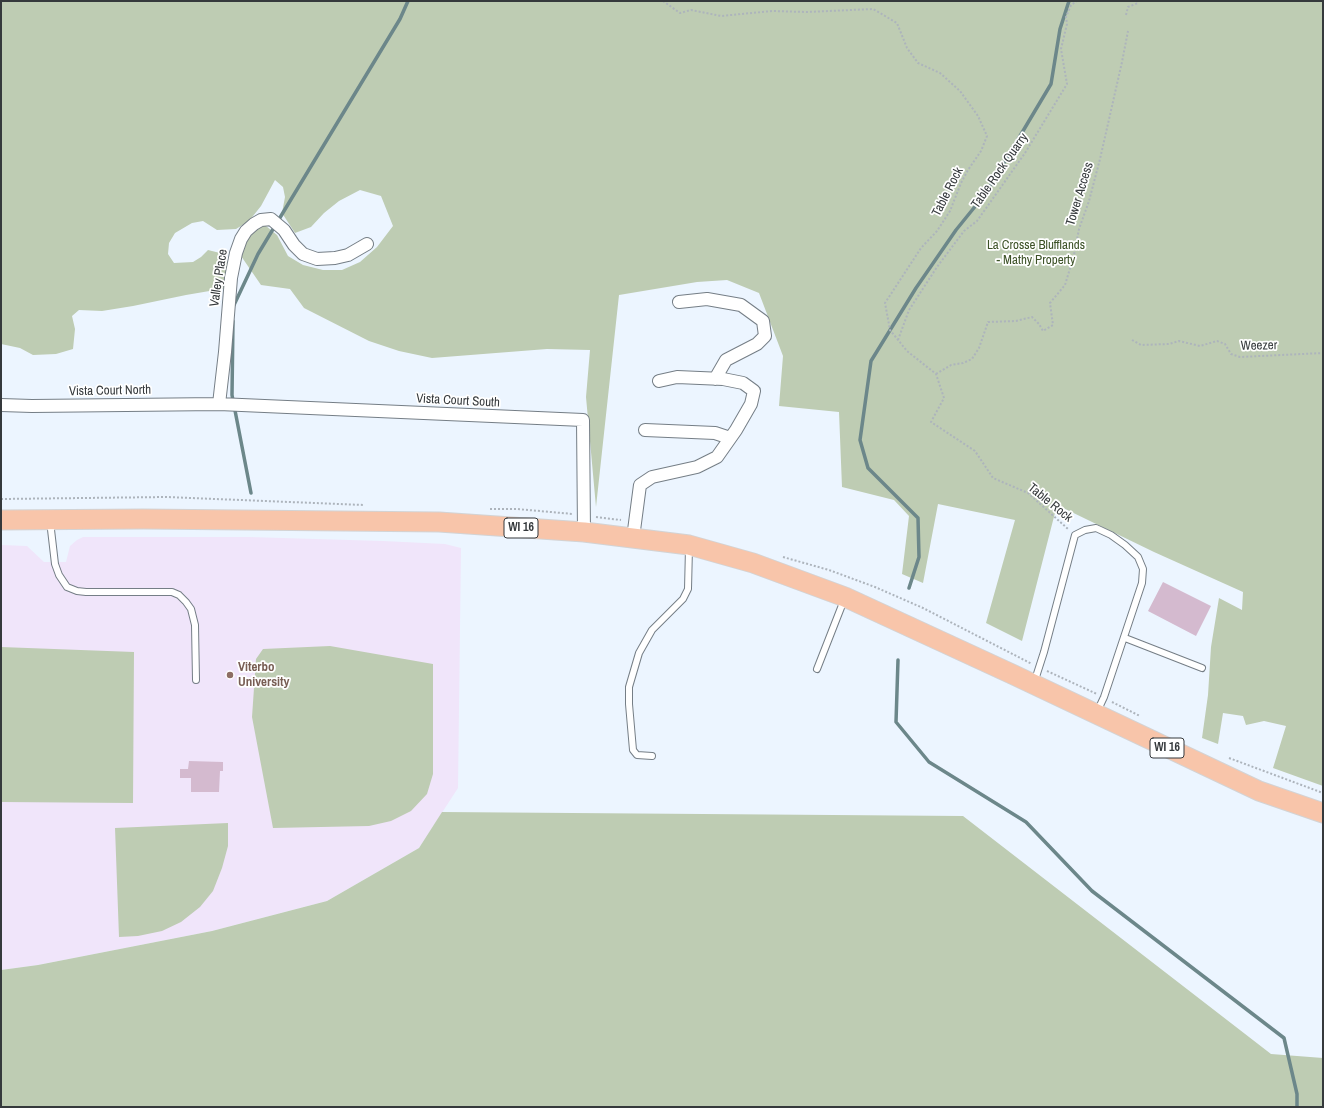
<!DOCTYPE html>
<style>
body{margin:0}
#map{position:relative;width:1324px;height:1108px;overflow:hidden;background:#ecf5ff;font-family:"Archivo Narrow",sans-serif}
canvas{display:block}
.frame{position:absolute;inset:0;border:2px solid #35393c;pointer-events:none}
</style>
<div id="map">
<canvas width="1324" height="1108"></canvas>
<div class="frame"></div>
</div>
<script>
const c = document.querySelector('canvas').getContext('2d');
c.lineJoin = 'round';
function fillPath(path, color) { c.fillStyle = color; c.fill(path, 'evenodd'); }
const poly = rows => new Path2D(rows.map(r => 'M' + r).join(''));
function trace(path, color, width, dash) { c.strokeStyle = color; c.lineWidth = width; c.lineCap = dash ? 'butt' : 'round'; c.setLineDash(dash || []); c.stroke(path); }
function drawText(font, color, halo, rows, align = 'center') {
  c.font = font + ' "Archivo Narrow",sans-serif'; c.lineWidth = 3.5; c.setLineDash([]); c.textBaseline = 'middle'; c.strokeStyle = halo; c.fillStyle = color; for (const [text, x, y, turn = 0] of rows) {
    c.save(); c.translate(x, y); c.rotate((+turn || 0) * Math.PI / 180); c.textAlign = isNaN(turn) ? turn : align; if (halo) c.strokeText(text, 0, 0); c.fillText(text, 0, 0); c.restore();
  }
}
const education = poly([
 [83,537,249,537,383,541,445,544,461,548,458,788,419,848,327,901,212,931,38,965,1,970,1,545,27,546,44,562,66,562,70,546,77,540]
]);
const green = poly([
 [1,1,1323,1,1323,786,1273,768,1286,726,1264,721,1246,725,1243,716,1223,713,1218,744,1202,738,1208,695,1211,647,1219,598,1242,610,1243,592,1154,552,1057,505,1022,641,986,623,1015,520,938,504,923,583,902,574,909,516,894,500,842,487,839,412,779,406,783,356,759,293,727,280,697,282,619,295,596,507,586,397,590,350,547,349,432,358,399,351,369,341,304,308,290,289,261,285,241,256,244,242,257,226,266,226,277,235,288,256,303,265,323,270,342,270,360,262,377,247,393,226,381,196,360,190,339,201,324,213,311,227,295,233,282,213,285,197,283,187,275,180,261,206,249,221,236,229,217,230,203,221,192,223,175,233,169,243,168,254,174,263,193,262,201,257,208,250,220,253,228,262,227,288,186,295,133,306,102,311,79,310,72,316,75,329,73,349,56,354,33,355,20,348,1,344],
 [330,646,433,664,433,774,427,794,411,811,391,821,369,826,273,828,252,717,256,659,263,649],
 [1,647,134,652,133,803,1,802],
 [442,812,963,816,1271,1054,1323,1058,1323,1107,1,1107,1,970,38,965,212,931,327,901,419,848],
 [228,823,228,846,222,868,213,891,200,907,181,922,162,931,138,936,119,937,115,828]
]);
const stream = poly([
 [234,305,258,254,400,19,408,1],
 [233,321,232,395,251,493],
 [909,588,919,557,918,518,868,468,860,440,871,361,916,288,956,230,986,193,1051,84,1060,29,1069,1],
 [898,660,896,722,929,762,1026,822,1092,891,1284,1038,1297,1094,1297,1107]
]);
const building = poly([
 [1163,582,1211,606,1196,636,1148,611],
 [189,761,223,762,223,771,220,771,219,792,191,792,191,778,180,778,180,769,188,769]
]);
const path = poly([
 [663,1,680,13,691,10,721,16,772,11,807,12,873,9,897,23,907,48,918,63,940,73,960,91,978,116,987,136,981,151,968,170,961,183,950,211,937,231,921,248,885,303,890,330,907,351,936,374,944,398,931,422,975,451,993,478,1028,493,1068,529],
 [1126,15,1128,7,1138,3,1137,1],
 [898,340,909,310,937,267,964,231,977,221,1025,153,1067,84,1061,49,1067,24,1066,17,1071,5,1077,1],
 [1132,340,1141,345,1169,344,1179,341,1200,346,1217,341,1225,344,1231,354,1240,357,1323,353],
 [936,374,951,365,963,363,972,359,979,348,988,322,1016,321,1032,317,1039,324,1043,331,1053,325,1050,303,1065,285,1074,255,1079,229,1089,201,1100,159,1122,62,1128,31],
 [1,499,166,497,364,505],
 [490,509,517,509,573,514],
 [596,517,621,520],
 [783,557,829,570,875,587,923,608,1032,664],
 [1047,671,1097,694],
 [1112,702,1140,716],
 [1229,758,1323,793]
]);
const service = poly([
 [50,521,55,564,59,575,67,587,77,591,86,592,172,592,179,595,186,602,191,609,195,625,196,680],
 [1125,638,1202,668],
 [817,669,844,600],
 [1034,683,1044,652,1075,535,1085,530,1096,528,1111,535,1125,545,1138,557,1143,569,1142,583,1104,697,1097,712],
 [652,756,637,755,633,750,629,704,629,687,639,653,652,630,683,599,688,589,689,548]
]);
const minor = poly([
 [679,302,707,299,741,305,763,321,765,336,757,344,726,360,715,379],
 [219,404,225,352,231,278,236,253,241,239,246,231,254,224,261,220,271,219,284,230,294,245,303,254,317,259,335,258,348,255,367,244],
 [1,405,32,406,219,404,583,420,584,532],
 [645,430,715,433,730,438],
 [633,538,640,485,652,477,697,467,717,457,736,430,751,404,754,391,743,383,723,379,677,377,659,381]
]);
const primary = poly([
 [1,520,143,519,439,522,584,532,689,545,753,563,845,597,1014,675,1259,791,1323,813]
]);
const markers = [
 [230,675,4,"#8d6e63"]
];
const shields = [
 [521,528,34],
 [1167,748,34]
];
const shieldNames = [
 ["WI 16",521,528],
 ["WI 16",1167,748]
];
const streetNames = [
 ["Table Rock Quarry",1000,171,-55],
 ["Table Rock",948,192,-63],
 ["Tower Access",1080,194,-73],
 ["Valley Place",219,278,-81],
 ["Weezer",1259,346,-1],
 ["Vista Court North",110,391,-1],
 ["Vista Court South",458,401,3],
 ["Table Rock",1050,503,39]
];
const parkNames = [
 ["La Crosse Blufflands",1036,246],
 ["- Mathy Property",1036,261]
];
const educationNames = [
 ["Viterbo",238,668],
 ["University",238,683]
];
fillPath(education, '#f0e5fa');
fillPath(green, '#beccb3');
trace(stream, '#6c878a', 3.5);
fillPath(building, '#d4bacf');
trace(service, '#757e86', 8);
trace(minor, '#757e86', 14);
trace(primary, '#d3d3d4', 21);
trace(path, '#adb4bc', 2, [2, 2]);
trace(service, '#fff', 6);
trace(minor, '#fff', 12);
trace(primary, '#f8c5aa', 19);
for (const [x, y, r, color] of markers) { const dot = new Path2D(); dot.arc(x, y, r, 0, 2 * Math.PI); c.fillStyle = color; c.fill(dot); trace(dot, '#fff', 1.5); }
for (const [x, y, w] of shields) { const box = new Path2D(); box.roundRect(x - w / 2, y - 10, w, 20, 3); c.fillStyle = '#fff'; c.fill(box); trace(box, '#35393c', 1); }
drawText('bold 12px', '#35393c', null, shieldNames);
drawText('13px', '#35393c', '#fff', streetNames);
drawText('13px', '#3c5126', '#fff', parkNames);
drawText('bold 13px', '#785e54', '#fff', educationNames, 'left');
</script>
